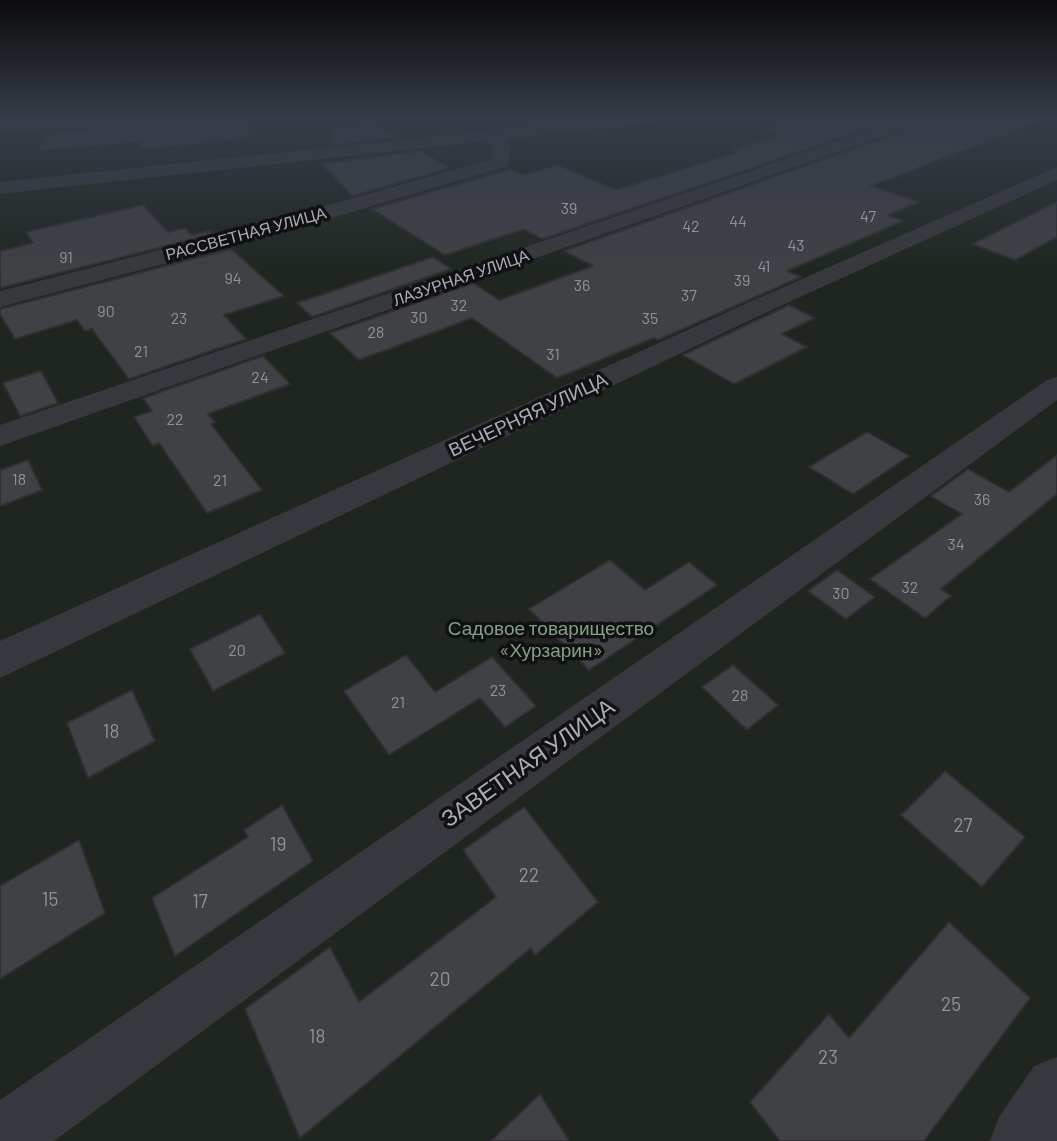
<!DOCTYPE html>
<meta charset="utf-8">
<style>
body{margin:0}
canvas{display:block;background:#161618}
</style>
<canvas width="1057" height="1141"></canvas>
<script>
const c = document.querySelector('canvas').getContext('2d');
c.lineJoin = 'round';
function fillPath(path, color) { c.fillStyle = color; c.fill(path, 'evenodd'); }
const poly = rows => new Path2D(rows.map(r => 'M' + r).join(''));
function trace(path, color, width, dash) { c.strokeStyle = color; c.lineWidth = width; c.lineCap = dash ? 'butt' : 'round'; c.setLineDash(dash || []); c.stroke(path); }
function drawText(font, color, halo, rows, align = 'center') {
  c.font = font + ' Barlow,sans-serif'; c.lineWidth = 7; c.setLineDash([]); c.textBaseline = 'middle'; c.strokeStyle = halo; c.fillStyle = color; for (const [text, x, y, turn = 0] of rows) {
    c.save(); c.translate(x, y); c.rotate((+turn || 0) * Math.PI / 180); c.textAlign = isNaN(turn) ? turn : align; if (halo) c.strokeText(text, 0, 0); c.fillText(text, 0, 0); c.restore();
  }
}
const green = poly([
 [0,118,1057,118,1057,1141,0,1141]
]);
const building = poly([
 [137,118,246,118,248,138,141,149,142,141,39,151,46,133,127,126,137,118],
 [831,118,899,118,542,239,524,229,445,255,372,209,511,169,523,175,558,165,616,190,738,152,731,150,781,135,766,128,831,118],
 [931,118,1041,118,1042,120,871,186,919,202,888,215,903,221,787,271,801,277,658,340,654,338,557,378,472,318,359,360,330,333,473,283,499,300,593,266,564,251,927,123,931,118],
 [376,125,398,138,334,144,331,130,376,125],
 [420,151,450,168,352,196,322,164,420,151],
 [1057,202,1057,237,1015,260,972,244,1057,202],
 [143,205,168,232,185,228,192,235,210,231,213,234,0,288,0,251,33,243,26,232,143,205],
 [231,249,284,296,224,315,246,339,129,379,92,329,85,331,77,320,15,339,0,314,0,309,231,249],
 [433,257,451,269,312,317,297,303,433,257],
 [789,305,815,318,782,334,807,347,734,384,683,355,789,305],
 [263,356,290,384,208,414,215,422,211,424,262,490,207,513,159,443,153,446,134,417,152,411,143,398,263,356],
 [41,371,58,403,20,416,3,383,41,371],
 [867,432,909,456,853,494,809,467,867,432],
 [1057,455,1057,494,941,589,951,596,925,618,870,579,962,514,931,496,968,469,1009,492,1057,455],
 [28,460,42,490,0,506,0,470,28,460],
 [610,560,645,590,689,562,717,585,589,670,529,609,610,560],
 [837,570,875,597,846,619,808,591,837,570],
 [260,614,285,653,213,691,190,649,260,614],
 [406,655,435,692,492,657,536,706,505,727,480,698,389,755,344,691,406,655],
 [733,665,778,705,747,730,702,687,733,665],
 [132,690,155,741,88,778,67,723,132,690],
 [945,771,1025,837,982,887,901,815,945,771],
 [282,805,313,861,175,956,152,898,248,837,244,830,282,805],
 [524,807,598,902,535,955,531,948,300,1138,245,1009,330,947,359,1002,496,897,463,850,524,807],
 [79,840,105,913,0,979,0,886,79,840],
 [949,922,1030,998,924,1141,780,1141,750,1102,829,1014,849,1038,949,922],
 [540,1094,569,1141,491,1141,540,1094]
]);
const minor = poly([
 [80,118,135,118,127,123,0,135,0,125,80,118],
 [609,118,658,118,650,123,504,139,511,148,508,166,277,234,0,307,0,291,261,224,492,159,493,148,487,141,0,194,0,182,609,118],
 [906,118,928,118,926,121,0,446,0,425,906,118],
 [1057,167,1057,180,763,314,0,678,0,641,745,304,1057,167],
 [1057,377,1057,400,54,1141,0,1141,0,1100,1047,380,1057,377],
 [1057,1057,1057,1141,990,1141,999,1117,1034,1066,1057,1057]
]);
const numberNames = [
 ["39",569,209],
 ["47",868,217],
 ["44",738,222],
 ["42",691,227],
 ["43",796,246],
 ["91",66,258],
 ["41",764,267],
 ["94",233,279],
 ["39",742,281],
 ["36",582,286],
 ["37",689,296],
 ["32",459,306],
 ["90",106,312],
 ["30",419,318],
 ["23",179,319],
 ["35",650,319],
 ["28",376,333],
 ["21",141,352],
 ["31",553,355],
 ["24",260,378],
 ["22",175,420],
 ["18",19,480],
 ["21",220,481],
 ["36",982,500],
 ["34",956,545],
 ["32",910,588],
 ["30",841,594],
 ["20",237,651],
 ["23",498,691],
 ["28",740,696],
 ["21",398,703]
];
const farStreetnames = [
 ["РАССВЕТНАЯ УЛИЦА",246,234,-15],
 ["ЛАЗУРНАЯ УЛИЦА",461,278,-19]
];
const streetNames = [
 ["ВЕЧЕРНЯЯ УЛИЦА",528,415,-25]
];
const parkNames = [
 ["Садовое товарищество",551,629],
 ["«Хурзарин»",551,651]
];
const nearNumbernames = [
 ["18",111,732],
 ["27",963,826],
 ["19",278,845],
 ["22",529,876],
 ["15",50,900],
 ["17",200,902],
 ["20",440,980],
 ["25",951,1005],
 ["18",317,1037],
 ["23",828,1058]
];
const nearStreetnames = [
 ["ЗАВЕТНАЯ УЛИЦА",528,763,-35]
];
fillPath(green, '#1e261f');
fillPath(building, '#404145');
trace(building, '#303034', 2);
fillPath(minor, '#37383d');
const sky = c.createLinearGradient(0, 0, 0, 277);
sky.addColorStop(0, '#0c0c0d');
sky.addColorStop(0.43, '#363c48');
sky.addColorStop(1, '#363c4800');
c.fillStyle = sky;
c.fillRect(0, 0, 1057, 277);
drawText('16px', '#8e929b', null, numberNames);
drawText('16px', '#a8adb8', '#111113', farStreetnames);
drawText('19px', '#a8adb8', '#111113', streetNames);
drawText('19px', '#7fa381', '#111113', parkNames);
drawText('19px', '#8e929b', null, nearNumbernames);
drawText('23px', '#a8adb8', '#111113', nearStreetnames);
</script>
